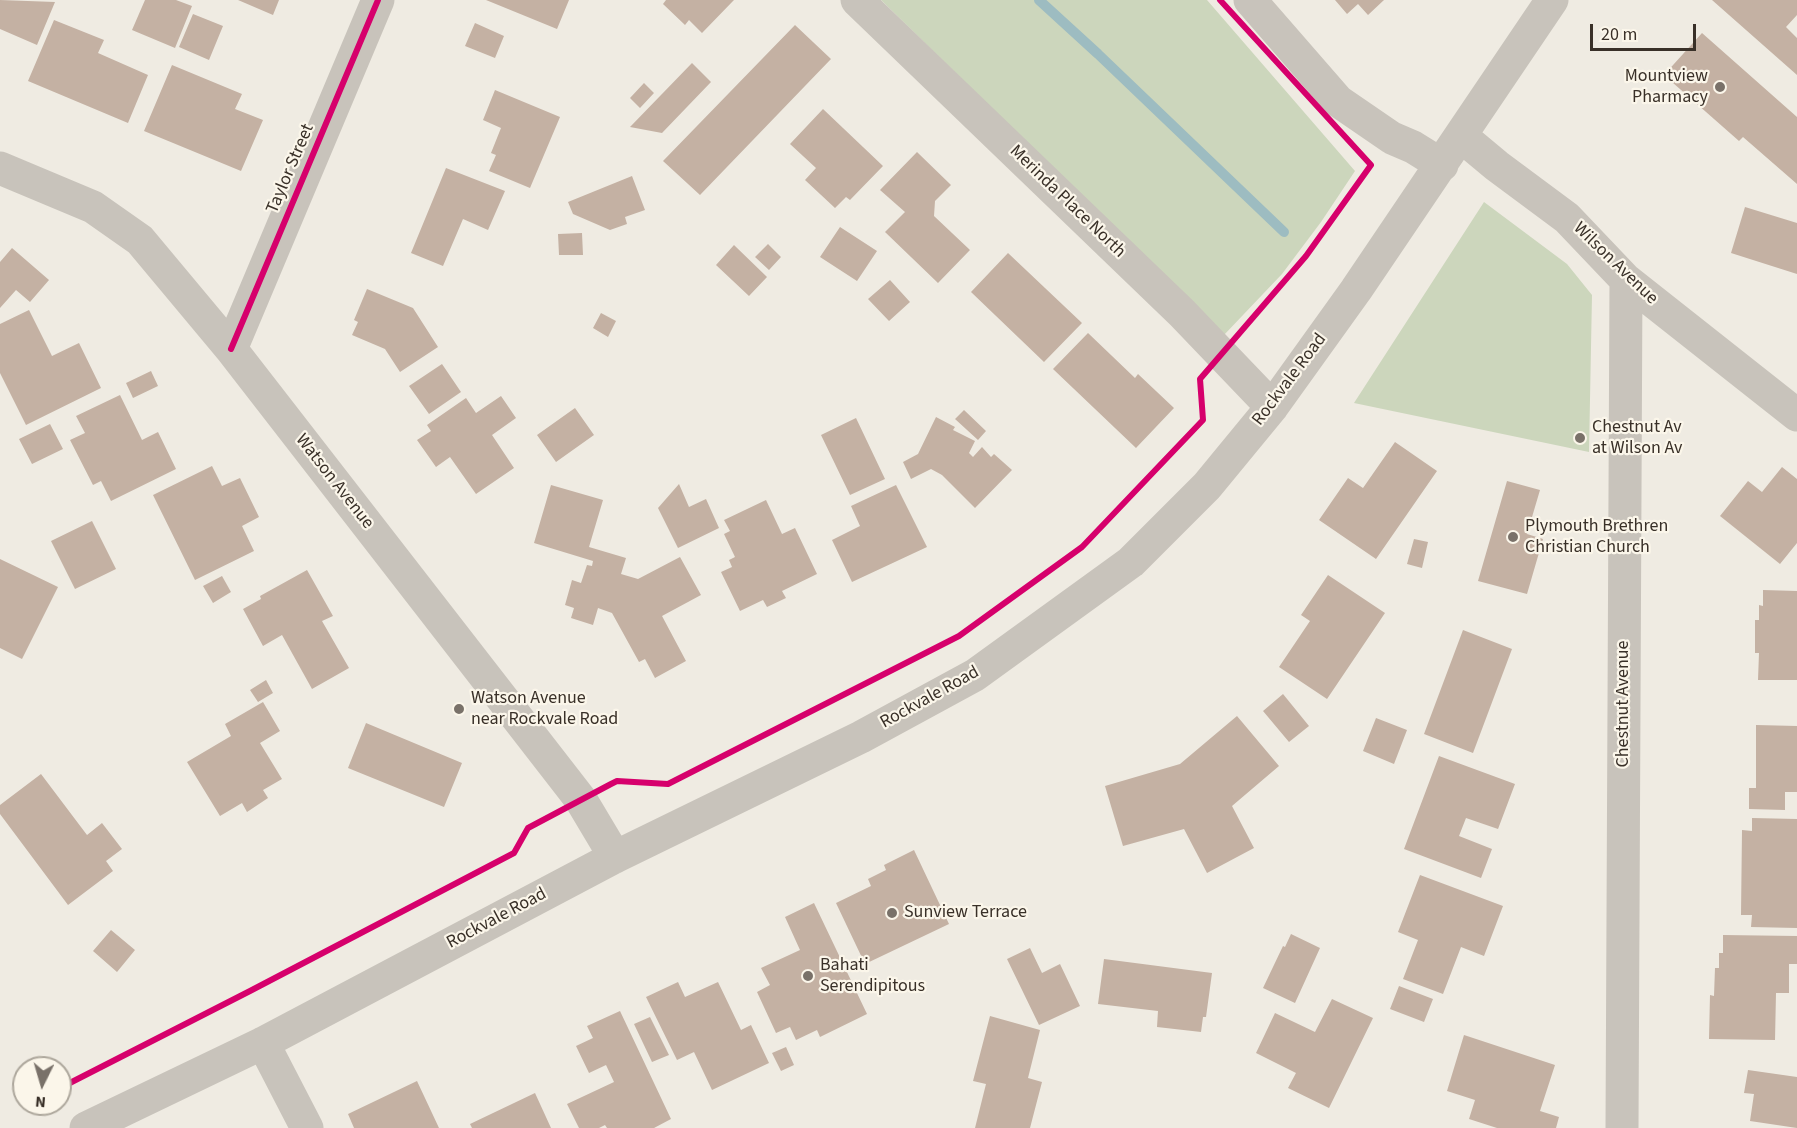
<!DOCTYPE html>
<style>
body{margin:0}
#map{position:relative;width:1797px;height:1128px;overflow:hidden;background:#efebe2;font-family:"Source Sans 3",sans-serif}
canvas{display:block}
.north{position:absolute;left:12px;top:1056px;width:60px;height:60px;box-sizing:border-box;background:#fbf6ea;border:2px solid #ada79c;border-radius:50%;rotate:185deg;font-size:16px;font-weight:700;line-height:24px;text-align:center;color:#393028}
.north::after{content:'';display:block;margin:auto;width:21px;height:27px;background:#797169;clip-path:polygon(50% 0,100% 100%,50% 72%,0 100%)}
.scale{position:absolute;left:1590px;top:24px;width:106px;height:27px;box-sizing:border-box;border:3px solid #393028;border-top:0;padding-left:8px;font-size:18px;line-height:21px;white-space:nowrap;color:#393028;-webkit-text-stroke:4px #fbf6ea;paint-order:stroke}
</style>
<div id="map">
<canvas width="1797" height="1128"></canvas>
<div class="north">N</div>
<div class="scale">20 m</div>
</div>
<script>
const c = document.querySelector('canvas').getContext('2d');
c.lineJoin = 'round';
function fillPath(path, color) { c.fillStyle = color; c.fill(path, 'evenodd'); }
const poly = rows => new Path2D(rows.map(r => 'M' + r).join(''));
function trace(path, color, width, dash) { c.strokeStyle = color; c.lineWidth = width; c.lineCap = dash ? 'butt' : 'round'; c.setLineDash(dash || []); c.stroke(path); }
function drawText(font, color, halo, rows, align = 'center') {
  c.font = font + ' "Source Sans 3",sans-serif'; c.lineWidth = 4.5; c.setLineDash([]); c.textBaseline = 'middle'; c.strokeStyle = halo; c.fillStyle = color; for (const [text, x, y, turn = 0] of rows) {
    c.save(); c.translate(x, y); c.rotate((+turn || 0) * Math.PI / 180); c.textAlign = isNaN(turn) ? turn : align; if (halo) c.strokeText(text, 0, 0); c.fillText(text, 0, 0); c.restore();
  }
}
const green = poly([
 [881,0,1207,0,1355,171,1321,222,1282,274,1224,335],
 [1484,202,1567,264,1592,295,1589,452,1354,403]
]);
const stream = poly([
 [1039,0,1098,54,1284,232]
]);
const building = poly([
 [0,0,55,2,37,45,0,29],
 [145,0,176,0,192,6,175,48,132,30],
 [238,0,279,0,273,15],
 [486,0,569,0,557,29],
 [666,0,734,0,702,33,689,20,685,25,663,4],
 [1335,0,1384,0,1368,15,1358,4,1347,14],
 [1712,0,1797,0,1797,15,1786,27,1797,38,1797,75],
 [193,14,223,26,209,60,179,47],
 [54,20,104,40,98,53,148,75,128,123,28,81],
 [475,23,504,36,495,58,465,46],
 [795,25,831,59,700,195,663,161],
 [1702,33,1797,117,1797,184,1743,137,1739,141,1664,75],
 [692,63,711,82,662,133,630,127],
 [172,65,242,94,235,109,263,120,241,171,144,131],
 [644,83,654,93,640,108,630,98],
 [495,90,560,117,530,188,489,171,496,155,491,153,501,128,483,120],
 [823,109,883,166,850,200,846,197,835,208,805,180,816,168,790,144],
 [917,152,951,185,935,201,934,216,970,250,938,283,885,232,905,212,880,190],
 [446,168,505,191,488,230,463,219,443,266,411,253],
 [632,176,645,210,625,217,627,224,610,230,573,214,568,202],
 [1745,207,1797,223,1797,274,1731,253],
 [840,227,877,251,857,281,820,257],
 [582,233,583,255,559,255,558,234],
 [768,244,781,257,769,270,755,257],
 [734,245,767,277,749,296,716,265],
 [12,248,49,280,30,302,16,290,0,308,0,262],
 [1008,253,1082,323,1044,362,971,292],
 [890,280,910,302,889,321,868,299],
 [367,289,413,308,438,347,400,372,385,349,352,335,358,322,354,320],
 [29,310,52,356,79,343,101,388,26,425,0,373,0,324],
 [601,313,616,321,608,337,593,328],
 [1088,333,1135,378,1138,374,1174,408,1136,448,1053,369],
 [442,364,461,392,429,414,409,386],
 [151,371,158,386,133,398,126,383],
 [120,395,142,440,158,432,176,469,111,501,101,481,93,485,70,440,85,433,76,416],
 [501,396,516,418,492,435,514,468,476,494,450,457,436,467,417,440,431,431,427,425,466,398,476,413],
 [575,408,594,435,556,462,537,435],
 [964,410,986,431,978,440,955,419],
 [936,417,955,427,953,430,975,441,969,453,973,457,982,447,991,457,994,454,1012,470,975,508,942,475,931,469,911,479,903,462,918,454],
 [856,418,885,479,850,495,821,435],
 [50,424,63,449,32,464,19,439],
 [1395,442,1437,471,1376,559,1319,520,1348,478,1363,488],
 [212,466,222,486,240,478,259,517,242,526,254,551,195,580,153,495],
 [1782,467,1797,479,1797,543,1780,564,1720,516,1748,481,1762,492],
 [1507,481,1540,490,1527,534,1543,539,1527,594,1478,581],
 [679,484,689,507,706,499,719,528,678,548,658,508],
 [551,485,603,500,589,547,626,558,621,574,638,579,680,557,701,595,662,616,686,661,655,678,645,659,639,662,612,613,598,608,593,625,571,618,574,608,565,605,572,580,581,583,587,565,592,566,593,561,534,543],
 [896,485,927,547,852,582,832,540,860,526,851,506],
 [766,500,782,534,795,528,817,574,782,591,786,598,767,607,763,600,740,611,721,572,732,567,729,560,735,557,724,534,730,531,724,520],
 [92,521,116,569,75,589,51,541],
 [1414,539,1428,542,1422,568,1407,564],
 [0,559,58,587,22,659,0,648],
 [307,570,333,616,322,621,349,668,312,689,282,635,263,646,243,609,261,599,260,596],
 [1328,575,1385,613,1327,699,1279,667,1310,621,1301,615],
 [222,576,231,592,213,603,203,586],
 [1763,590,1797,591,1797,680,1758,680,1759,653,1755,653,1755,620,1759,620,1759,605,1763,606],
 [1463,630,1512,649,1473,753,1424,734],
 [266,680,273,693,258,702,250,690],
 [1283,694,1309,726,1289,742,1263,711],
 [263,702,280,731,260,743,282,779,263,790,268,798,247,812,242,803,220,816,187,762,231,736,225,724],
 [1237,716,1279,766,1232,806,1254,848,1207,873,1184,829,1123,846,1105,786,1180,764],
 [1376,718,1407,730,1394,764,1363,751],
 [366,723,462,763,444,807,348,768],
 [1756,725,1797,726,1797,792,1785,792,1785,810,1749,809,1749,788,1756,788],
 [1439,756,1515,784,1498,829,1466,818,1459,836,1492,849,1481,878,1404,849],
 [41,774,87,835,102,823,122,849,106,861,113,871,68,905,0,814,0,805],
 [1752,818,1797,819,1797,928,1751,927,1752,915,1741,915,1742,830,1752,831],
 [914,850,949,924,865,964,836,903,871,886,868,879,886,870,884,865],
 [1420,875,1503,906,1484,956,1461,947,1443,994,1403,979,1418,940,1398,932],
 [814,903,867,1014,820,1037,817,1030,796,1040,790,1027,776,1033,757,992,770,985,761,968,800,950,785,917],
 [111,930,135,950,117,972,93,951],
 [1291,934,1320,948,1295,1003,1263,988,1283,946,1285,947],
 [1723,935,1797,936,1797,964,1789,964,1789,993,1776,993,1775,1040,1709,1039,1710,995,1714,996,1715,968,1719,968,1719,953,1723,953],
 [1030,948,1042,973,1060,964,1080,1006,1039,1025,1007,959],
 [1104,959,1212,973,1206,1017,1203,1017,1201,1032,1157,1027,1158,1011,1098,1004],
 [678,982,685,997,718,982,741,1030,751,1025,769,1063,712,1090,694,1052,677,1060,646,997],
 [1399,986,1433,999,1424,1022,1390,1009],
 [1332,999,1373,1018,1329,1108,1288,1088,1296,1073,1256,1053,1275,1013,1315,1032],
 [620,1011,671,1119,654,1128,607,1128,605,1125,599,1128,579,1128,567,1104,614,1082,606,1065,589,1073,576,1046,593,1038,587,1026],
 [990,1016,1040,1030,1028,1078,1042,1082,1030,1128,975,1128,986,1084,973,1081],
 [650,1017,669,1055,652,1062,634,1024],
 [1464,1035,1555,1065,1540,1111,1559,1117,1556,1128,1497,1128,1469,1119,1475,1100,1447,1091],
 [786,1047,794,1065,781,1071,772,1053],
 [1748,1070,1797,1077,1797,1128,1750,1121,1754,1094,1744,1093],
 [417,1081,439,1128,354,1128,348,1114],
 [535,1093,551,1128,472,1128,470,1124]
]);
const minor = poly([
 [857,0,1182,313,1272,407],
 [1250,0,1338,101,1392,138,1413,147,1442,165],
 [1461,136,1497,166,1567,218,1626,280,1797,415],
 [0,168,93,207,140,240,231,349,581,800,615,857],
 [231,349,378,0],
 [263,1043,307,1128],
 [86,1128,263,1043,615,857,861,737,975,675,1131,562,1207,486,1272,407,1356,290,1552,0],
 [1622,1128,1626,280]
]);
const cycleway = poly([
 [231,349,378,0],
 [60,1088,250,991,514,853,528,828,611,784,617,781,668,784,959,636,1082,547,1203,420,1200,379,1306,256,1371,165,1220,0]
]);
const markers = [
 [1720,87,6,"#797169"],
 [1580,438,6,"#797169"],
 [1513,537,6,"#797169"],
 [459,709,6,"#797169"],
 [892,913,6,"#797169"],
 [808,976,6,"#797169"]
];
const poiNames = [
 ["Mountview",1708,77,"right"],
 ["Pharmacy",1708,98,"right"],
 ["Chestnut Av",1592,428],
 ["at Wilson Av",1592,449],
 ["Plymouth Brethren",1525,527],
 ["Christian Church",1525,548],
 ["Watson Avenue",471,699],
 ["near Rockvale Road",471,720],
 ["Sunview Terrace",904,913],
 ["Bahati",820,966],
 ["Serendipitous",820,987]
];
const streetNames = [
 ["Taylor Street",291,169,-67],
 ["Merinda Place North",1067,202,44],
 ["Wilson Avenue",1615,264,44],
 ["Rockvale Road",1290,380,-53],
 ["Watson Avenue",334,482,52],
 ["Rockvale Road",930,698,-29],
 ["Chestnut Avenue",1624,704,-90],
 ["Rockvale Road",497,919,-28]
];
fillPath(green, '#ccd6bc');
trace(stream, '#9dbcc1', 10);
fillPath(building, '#c4b1a3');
trace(minor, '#c8c3bb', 33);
trace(cycleway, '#d6006c', 6);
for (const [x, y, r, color] of markers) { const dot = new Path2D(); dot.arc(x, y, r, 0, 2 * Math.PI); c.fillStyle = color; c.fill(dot); trace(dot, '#fbf6ea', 2); }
drawText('18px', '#393028', '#fbf6ea', poiNames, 'left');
drawText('18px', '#393028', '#fbf6ea', streetNames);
</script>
